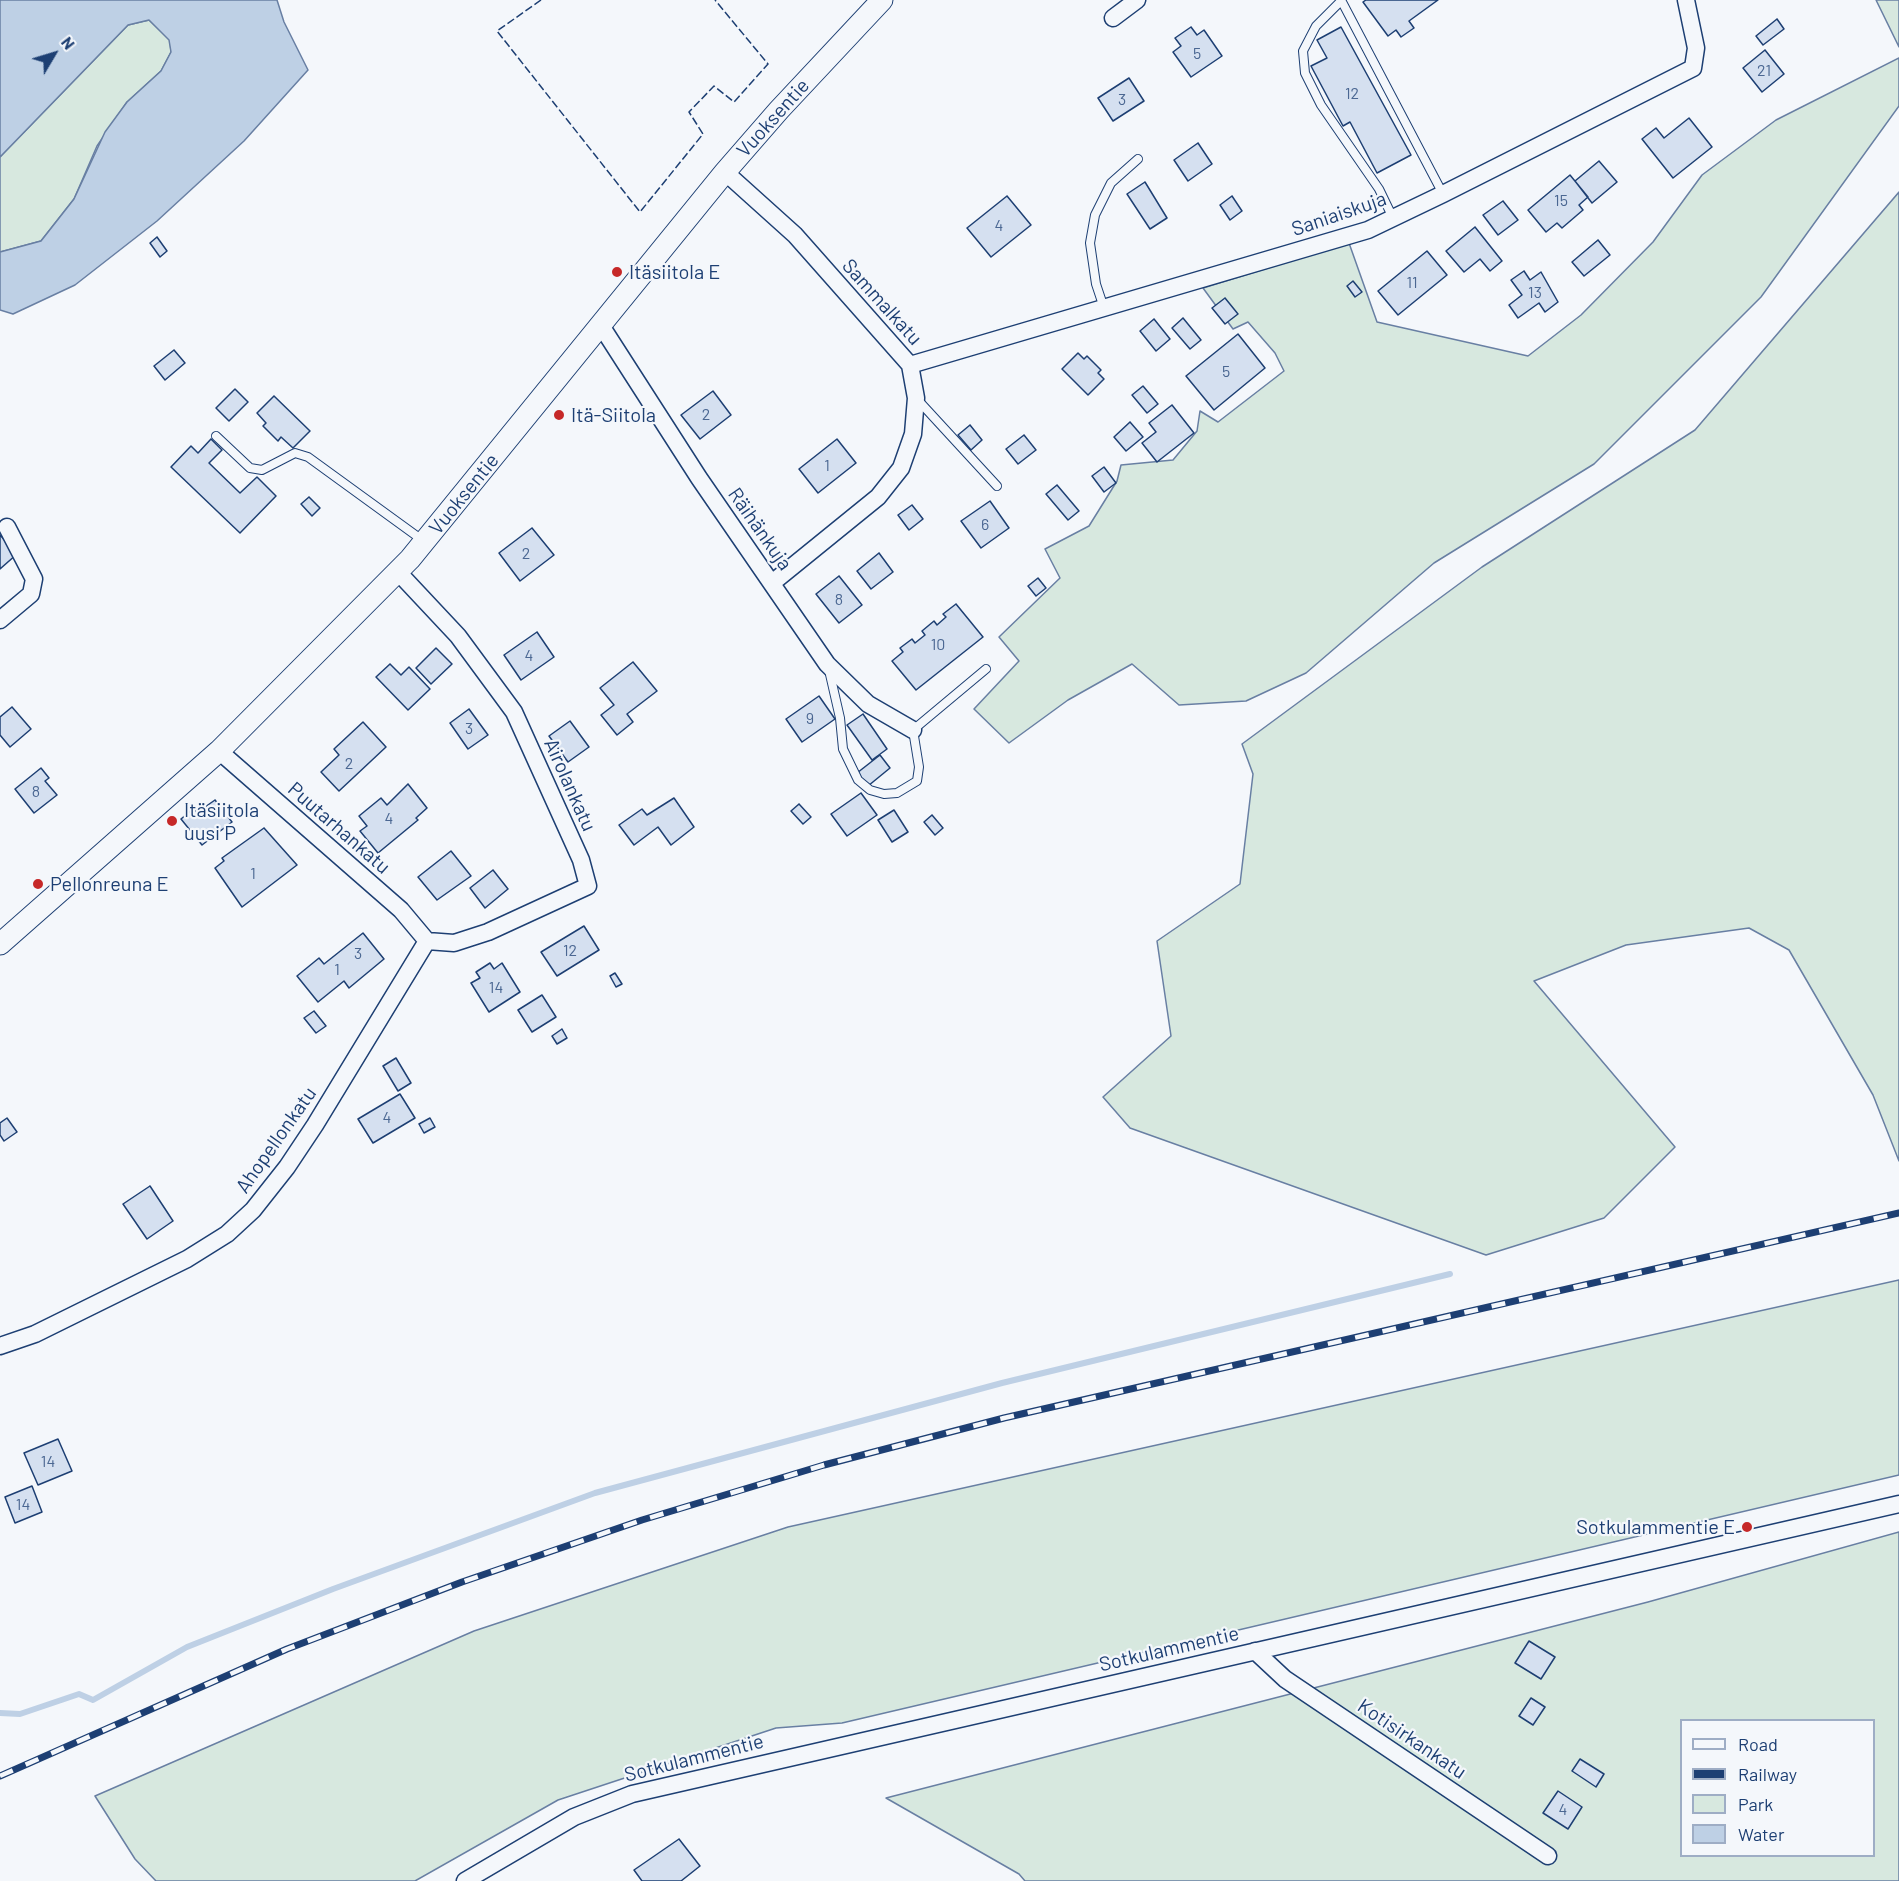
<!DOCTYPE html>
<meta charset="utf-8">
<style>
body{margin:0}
#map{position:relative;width:1899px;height:1881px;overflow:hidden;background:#f4f7fb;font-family:Barlow,sans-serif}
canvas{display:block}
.legend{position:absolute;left:1680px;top:1719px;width:195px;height:138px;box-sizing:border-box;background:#f4f7fb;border:2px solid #9eadc5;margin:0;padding:8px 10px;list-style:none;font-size:18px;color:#1d3f73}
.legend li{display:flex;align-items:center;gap:12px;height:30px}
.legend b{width:30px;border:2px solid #9eadc5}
.north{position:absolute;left:24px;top:24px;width:60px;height:60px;-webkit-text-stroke:4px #f4f7fb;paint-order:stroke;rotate:52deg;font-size:16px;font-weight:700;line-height:24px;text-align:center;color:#1d3f73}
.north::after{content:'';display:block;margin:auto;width:21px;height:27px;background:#1d3f73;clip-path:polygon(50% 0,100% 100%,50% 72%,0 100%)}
</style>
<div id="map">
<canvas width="1899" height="1881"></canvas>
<ul class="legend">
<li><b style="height:8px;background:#f4f7fb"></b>Road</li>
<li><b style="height:8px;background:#1d3f73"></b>Railway</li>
<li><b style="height:16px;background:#d7e8df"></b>Park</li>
<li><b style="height:16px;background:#bed0e5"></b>Water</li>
</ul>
<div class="north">N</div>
</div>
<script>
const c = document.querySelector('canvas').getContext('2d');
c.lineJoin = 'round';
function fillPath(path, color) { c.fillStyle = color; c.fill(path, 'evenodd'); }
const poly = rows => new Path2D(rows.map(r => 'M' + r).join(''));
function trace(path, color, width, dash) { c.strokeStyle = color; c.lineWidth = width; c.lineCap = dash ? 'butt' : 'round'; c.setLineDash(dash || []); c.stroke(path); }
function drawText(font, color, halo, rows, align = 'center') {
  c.font = font + ' Barlow,sans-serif'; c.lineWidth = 4.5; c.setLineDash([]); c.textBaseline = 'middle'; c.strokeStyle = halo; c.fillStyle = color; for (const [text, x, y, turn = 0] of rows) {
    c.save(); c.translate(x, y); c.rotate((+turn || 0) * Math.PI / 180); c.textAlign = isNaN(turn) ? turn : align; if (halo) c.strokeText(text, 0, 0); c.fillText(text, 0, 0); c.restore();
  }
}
const green = poly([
 [1876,0,1899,0,1899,47,1876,0],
 [149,20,170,40,171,52,161,71,127,102,97,146,74,199,41,241,0,252,0,157,128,25,149,20],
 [1899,58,1899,106,1761,297,1594,464,1434,563,1306,673,1246,701,1179,705,1132,664,1068,700,1009,743,974,709,1019,661,999,637,1060,578,1045,549,1089,526,1117,481,1121,465,1173,460,1197,431,1200,411,1218,422,1284,371,1275,353,1248,322,1233,329,1203,288,1349,243,1377,322,1528,356,1581,315,1653,242,1702,175,1776,120,1899,58],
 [1899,192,1899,1161,1873,1095,1789,950,1749,928,1626,945,1534,981,1675,1147,1604,1218,1486,1255,1130,1128,1103,1097,1171,1036,1157,941,1240,884,1253,774,1242,744,1482,567,1695,430,1899,192],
 [1899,1280,1899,1475,842,1723,776,1728,558,1800,415,1881,156,1881,135,1859,95,1796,474,1631,788,1527,1899,1280],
 [1899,1532,1899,1881,1025,1881,1019,1874,886,1798,1648,1602,1899,1532],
 [1682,1720,1874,1720,1874,1856,1682,1856,1682,1720]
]);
const water = poly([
 [0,0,277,0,284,22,308,70,244,141,157,221,75,285,13,314,0,310,0,252,41,241,74,199,105,132,127,102,161,71,171,52,169,40,149,20,128,25,0,157,0,0]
]);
const stream = poly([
 [0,1713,20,1714,79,1694,93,1700,187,1647,333,1589,595,1493,1002,1383,1450,1274]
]);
const building = poly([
 [1366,0,1438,0,1409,21,1414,28,1401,37,1396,30,1388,36,1363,2,1366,0],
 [1777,19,1784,29,1763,45,1756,36,1777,19],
 [1191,27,1197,35,1204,30,1222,56,1191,77,1173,52,1181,46,1175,38,1191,27],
 [1341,27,1411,155,1377,173,1350,122,1343,126,1311,66,1327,58,1317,40,1341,27],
 [1765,50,1784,74,1762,92,1743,68,1765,50],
 [1129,78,1144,101,1113,121,1098,98,1129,78],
 [1689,118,1712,147,1673,178,1642,139,1656,128,1664,138,1689,118],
 [1198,143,1212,164,1188,181,1174,160,1198,143],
 [1599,161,1617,182,1592,203,1575,181,1599,161],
 [1570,175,1588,197,1579,205,1583,210,1562,228,1557,223,1546,232,1528,210,1570,175],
 [1145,182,1167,218,1150,229,1127,194,1145,182],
 [1007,196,1031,225,991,257,967,228,1007,196],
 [1232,196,1242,211,1230,220,1220,205,1232,196],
 [1503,201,1518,220,1498,235,1483,215,1503,201],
 [1475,227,1502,261,1490,271,1480,259,1464,272,1446,251,1475,227],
 [157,237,167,251,160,257,150,243,157,237],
 [1598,240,1610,255,1584,276,1572,262,1598,240],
 [1427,251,1447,275,1398,315,1378,291,1427,251],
 [1524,271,1530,280,1541,272,1558,302,1545,312,1539,303,1518,318,1509,305,1522,295,1511,280,1524,271],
 [1353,281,1362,292,1355,297,1347,286,1353,281],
 [1225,298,1238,314,1225,324,1212,308,1225,298],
 [1183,318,1201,340,1190,349,1172,328,1183,318],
 [1154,319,1170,339,1156,351,1140,331,1154,319],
 [1238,334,1265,368,1214,410,1186,376,1238,334],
 [174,350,185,363,165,380,154,366,174,350],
 [1078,353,1084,359,1087,356,1101,370,1098,373,1104,379,1088,395,1062,369,1078,353],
 [1143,386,1158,404,1147,413,1132,395,1143,386],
 [235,389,248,402,229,421,216,408,235,389],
 [713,391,731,415,700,439,681,415,713,391],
 [274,396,310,431,293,448,281,437,278,441,263,426,266,423,257,413,274,396],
 [1172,405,1194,433,1157,462,1142,443,1156,432,1149,423,1172,405],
 [1130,422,1143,437,1126,451,1114,437,1130,422],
 [970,425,982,440,971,450,958,435,970,425],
 [1024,435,1036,450,1018,464,1006,449,1024,435],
 [211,439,222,450,209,463,240,493,257,477,276,496,240,533,171,467,191,446,198,453,211,439],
 [837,439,856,463,818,493,799,469,837,439],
 [1104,467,1116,483,1104,492,1092,476,1104,467],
 [1057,485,1079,511,1068,520,1046,494,1057,485],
 [309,497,320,508,312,516,301,504,309,497],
 [990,501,1009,528,981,548,961,521,990,501],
 [912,505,923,519,909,530,898,515,912,505],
 [532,528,554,555,520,581,499,553,532,528],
 [0,535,17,554,0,569,0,535],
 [879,553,893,572,871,589,857,571,879,553],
 [839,576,862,605,839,623,816,594,839,576],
 [1038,578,1046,588,1036,596,1028,586,1038,578],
 [956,604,983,637,916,690,892,661,903,652,900,648,912,639,915,643,925,635,922,631,934,621,937,625,946,617,943,614,956,604],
 [537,632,554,657,521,680,504,655,537,632],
 [436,648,452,664,431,684,416,668,436,648],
 [633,662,657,691,627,714,633,722,617,735,601,715,614,705,600,688,633,662],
 [390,664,401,675,409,667,430,689,408,710,376,677,390,664],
 [819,696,835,719,802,742,786,719,819,696],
 [12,707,31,729,10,747,0,735,0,717,12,707],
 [469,709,488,735,468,749,450,723,469,709],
 [863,714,887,749,872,760,847,725,863,714],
 [570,721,589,747,568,762,549,736,570,721],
 [363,722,386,747,339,791,321,772,339,755,334,749,363,722],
 [880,755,890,768,868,786,857,773,880,755],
 [41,768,49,778,45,781,57,795,34,813,15,789,41,768],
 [408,784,427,808,416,818,418,820,378,853,360,831,367,826,359,816,381,798,387,805,408,784],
 [861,793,877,815,847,836,831,814,861,793],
 [674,798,694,827,671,845,658,827,634,845,619,825,642,809,647,815,674,798],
 [215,800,232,822,202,845,181,819,193,809,195,811,203,805,205,807,215,800],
 [799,804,811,817,803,824,791,811,799,804],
 [894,810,908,832,892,842,878,820,894,810],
 [932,815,943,828,935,835,924,822,932,815],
 [264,828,297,865,242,907,215,868,224,861,222,858,264,828],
 [451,851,471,876,437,900,418,877,451,851],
 [493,870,508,889,485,908,470,888,493,870],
 [584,926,599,950,557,976,541,952,584,926],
 [363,933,384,959,349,988,344,981,318,1002,297,976,319,958,324,964,363,933],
 [490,963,494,969,502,963,520,992,489,1012,471,983,480,978,476,972,490,963],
 [615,973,622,984,616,987,610,976,615,973],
 [542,995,556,1017,532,1032,518,1010,542,995],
 [314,1011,326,1026,316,1033,304,1018,314,1011],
 [562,1029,567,1038,557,1044,552,1036,562,1029],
 [396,1058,411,1083,398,1091,383,1066,396,1058],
 [400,1094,415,1118,373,1143,358,1119,400,1094],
 [7,1118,17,1132,4,1141,0,1135,0,1123,7,1118],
 [430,1118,435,1127,424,1133,419,1124,430,1118],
 [150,1186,173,1221,147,1239,123,1204,150,1186],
 [58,1439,72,1471,38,1485,24,1453,58,1439],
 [32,1486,42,1512,15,1523,5,1497,32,1486],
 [1529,1641,1555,1657,1541,1679,1515,1663,1529,1641],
 [1531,1698,1545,1707,1533,1725,1519,1716,1531,1698],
 [1580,1759,1604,1774,1596,1787,1572,1771,1580,1759],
 [1558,1791,1582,1807,1568,1829,1543,1813,1558,1791],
 [679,1839,700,1866,681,1881,642,1881,634,1870,679,1839]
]);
const service = poly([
 [1341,0,1443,194],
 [1341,1,1316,26,1303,51,1305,73,1321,105,1379,189,1393,218],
 [1104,308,1096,284,1090,243,1095,215,1111,183,1138,159],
 [916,398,997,486],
 [216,436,250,468,262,470,295,453,308,457,425,542],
 [829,670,840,718,843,749,858,780,870,790,884,794,897,793,917,781,919,767,913,730,986,669]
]);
const minor = poly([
 [1113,18,1137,0],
 [725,172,795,235,910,365,916,398,913,434,901,468,878,497,772,583],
 [600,324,699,478,827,664,868,704,913,730],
 [910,365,1368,230,1443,194,1693,68,1696,48,1686,0],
 [398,572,458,636,514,712,581,860,588,886,488,932,454,943,427,941],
 [0,620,31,594,34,579,7,527],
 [219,751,401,910,427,941],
 [0,1346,35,1334,187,1259,227,1234,253,1210,287,1167,315,1125,427,941],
 [1255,1651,1285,1679,1548,1856],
 [465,1881,574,1817,632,1794,1899,1504]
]);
const tertiary = poly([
 [0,944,219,751,410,559,725,172,779,110,882,0]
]);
const rail = poly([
 [0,1776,287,1649,462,1582,642,1520,824,1465,1004,1418,1899,1213]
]);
const fence = poly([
 [541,0,497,31,640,212,703,134,689,112,714,86,734,102,768,64,715,0]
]);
const markers = [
 [617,272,6,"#c62828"],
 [559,415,6,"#c62828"],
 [172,821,6,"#c62828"],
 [38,884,6,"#c62828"],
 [1747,1527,6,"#c62828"]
];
const numberNames = [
 ["5",1197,54],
 ["21",1764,71],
 ["12",1352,94],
 ["3",1122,100],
 ["15",1561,201],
 ["4",999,226],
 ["11",1412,283],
 ["13",1535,293],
 ["5",1226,372],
 ["2",706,415],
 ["1",827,466],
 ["6",985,525],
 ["2",526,554],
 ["8",839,600],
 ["10",938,645],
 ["4",529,656],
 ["9",810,719],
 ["3",469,729],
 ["2",349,764],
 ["8",36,792],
 ["4",389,819],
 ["1",253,874],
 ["12",570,951],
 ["3",358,954],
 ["1",337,970],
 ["14",496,988],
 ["4",387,1118],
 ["14",48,1462],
 ["14",23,1505],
 ["4",1563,1810]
];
const streetNames = [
 ["Vuoksentie",773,118,-48],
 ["Saniaiskuja",1339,214,-19],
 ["Sammalkatu",882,302,48],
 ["Vuoksentie",464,494,-51],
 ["Räihänkuja",760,529,55],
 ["Airolankatu",570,785,66],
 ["Puutarhankatu",339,828,41],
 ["Ahopellonkatu",276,1140,-55],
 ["Sotkulammentie",1169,1649,-13],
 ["Kotisirkankatu",1412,1739,34],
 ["Sotkulammentie",694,1758,-14]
];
const poiNames = [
 ["Itäsiitola E",629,272],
 ["Itä-Siitola",571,415],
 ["Itäsiitola",184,810],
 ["uusi P",184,833],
 ["Pellonreuna E",50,884],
 ["Sotkulammentie E",1735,1527,"right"]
];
fillPath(green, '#d7e8df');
trace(green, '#687fa3', 1.5);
fillPath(water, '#bed0e5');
trace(water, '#687fa3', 1.5);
trace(stream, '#bed0e5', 6);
fillPath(building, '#d5e0f0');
trace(building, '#1d3f73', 1.5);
trace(service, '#1d3f73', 10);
trace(minor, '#1d3f73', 19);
trace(tertiary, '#1d3f73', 23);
trace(service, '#f4f7fb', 8);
trace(minor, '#f4f7fb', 16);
trace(tertiary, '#f4f7fb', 21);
trace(rail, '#1d3f73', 7);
trace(rail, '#f4f7fb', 4.5, [14]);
trace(fence, '#1d3f73', 1.5, [8, 3]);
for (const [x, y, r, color] of markers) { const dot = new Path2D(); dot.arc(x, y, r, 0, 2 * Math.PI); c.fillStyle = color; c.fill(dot); trace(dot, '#f4f7fb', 2); }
drawText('16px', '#4b6792', null, numberNames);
drawText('20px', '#1d3f73', '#f4f7fb', streetNames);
drawText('20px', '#1d3f73', '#f4f7fb', poiNames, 'left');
</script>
